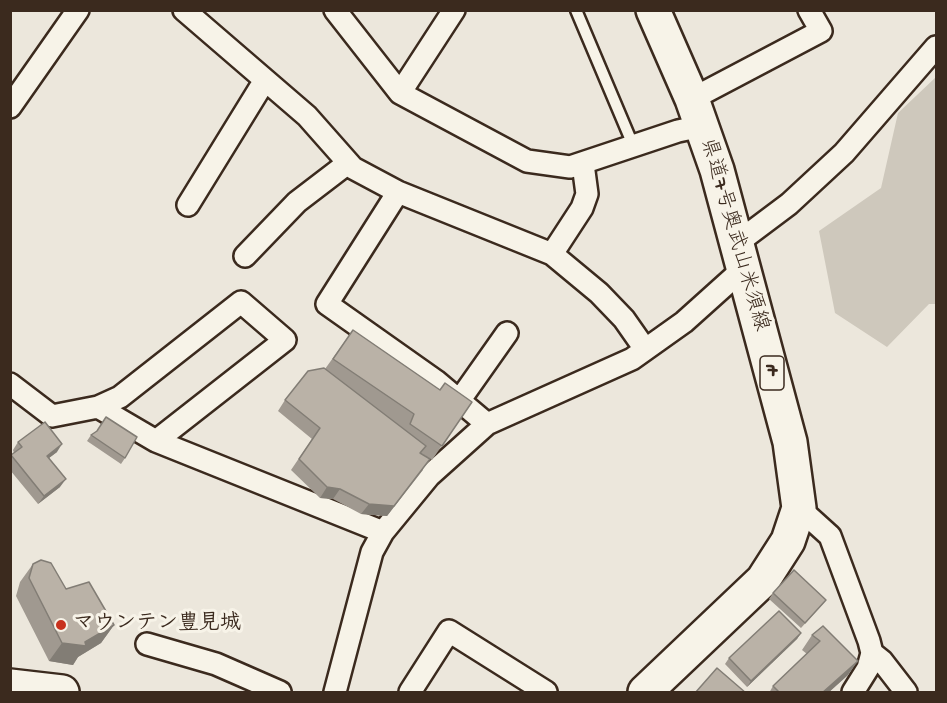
<!DOCTYPE html>
<meta charset="utf-8">
<style>
body{margin:0}
#map{position:relative;width:947px;height:703px;overflow:hidden;background:#ece7dc;font-family:"Gochi Hand",sans-serif}
canvas{display:block}
.frame{position:absolute;inset:0;border:12px solid #3b2a1e;pointer-events:none}
</style>
<div id="map">
<canvas width="947" height="703"></canvas>
<div class="frame"></div>
</div>
<script>
const c = document.querySelector('canvas').getContext('2d');
c.lineJoin = 'round';
function fillPath(path, color) { c.fillStyle = color; c.fill(path, 'evenodd'); }
const poly = rows => new Path2D(rows.map(r => 'M' + r).join(''));
function trace(path, color, width, dash) { c.strokeStyle = color; c.lineWidth = width; c.lineCap = dash ? 'butt' : 'round'; c.setLineDash(dash || []); c.stroke(path); }
function drawText(font, color, halo, rows, align = 'center') {
  c.font = font + ' "Gochi Hand","Klee One",sans-serif'; c.lineWidth = 6; c.setLineDash([]); c.textBaseline = 'middle'; c.strokeStyle = halo; c.fillStyle = color; for (const [text, x, y, turn = 0] of rows) {
    c.save(); c.translate(x, y); c.rotate((+turn || 0) * Math.PI / 180); c.textAlign = isNaN(turn) ? turn : align; if (halo) c.strokeText(text, 0, 0); c.fillText(text, 0, 0); c.restore();
  }
}
const green = poly([
 [936,77,936,304,929,304,887,347,835,313,819,231,881,188,898,113]
]);
const lane = poly([
 [576,10,633,145]
]);
const street = poly([
 [184,10,307,116,353,168,398,192,552,254,582,208,587,194,583,164],
 [335,10,400,93,527,161,570,167,678,131,702,126],
 [400,93,454,10],
 [692,99,821,31,809,10],
 [10,107,78,10],
 [398,192,327,304,436,381,487,424],
 [188,205,265,80],
 [737,243,789,204,844,153,936,47],
 [552,254,599,293,624,319,645,349],
 [245,256,297,202,348,163],
 [10,384,52,416,98,407,156,441,383,532],
 [459,401,507,333],
 [98,407,120,397,241,302,285,340,156,441],
 [799,508,830,536,869,641,872,653,868,668,853,692],
 [147,644,216,664,280,692],
 [872,653,882,661,906,692],
 [335,692,372,552,383,532,429,476,487,424,632,359,684,322,743,269],
 [410,692,449,631,546,692]
]);
const primary = poly([
 [10,686,62,692],
 [645,692,763,580,788,541,799,508,790,442,717,170,692,99,653,10]
]);
const wall = poly([
 [353,330,440,390,472,402,432,460,421,453,423,470,387,516,361,514,333,499,320,498,291,470,312,439,278,411,285,400,325,369],
 [106,417,125,458,121,464,87,441,91,435,96,432],
 [18,442,57,452,49,458,60,487,38,504,10,470,10,456,14,453,13,450],
 [33,564,114,625,101,643,78,657,73,665,49,661,16,596,20,582],
 [773,593,826,600,822,605,801,628,769,599],
 [823,626,848,675,828,693,769,693,773,686,807,654,802,650,812,635],
 [801,633,797,639,747,687,725,664,729,658]
]);
const shadedWall = poly([
 [62,444,57,452,41,464,47,456],
 [430,459,387,516,361,514,369,504],
 [66,479,60,487,38,504,44,496],
 [327,487,340,489,333,499,320,498],
 [114,625,101,643,78,657,73,665,49,661,62,643,85,642],
 [801,633,797,639,747,687,751,681],
 [858,661,848,675,828,693,822,693]
]);
const building = poly([
 [353,330,440,390,445,383,472,402,442,446,410,424,414,414,333,359,353,330],
 [324,368,426,446,420,453,430,459,394,506,369,504,340,489,327,487,299,459,320,428,285,400,308,371,324,368],
 [106,417,137,437,125,458,91,435,97,431,106,417],
 [45,422,62,444,47,456,66,479,44,496,11,455,22,447,18,442,45,422],
 [41,560,51,563,66,589,89,582,114,625,85,642,86,646,62,643,29,578,33,564,41,560],
 [794,570,826,600,805,623,773,593,794,570],
 [779,611,801,633,751,681,729,658,779,611],
 [823,626,858,661,822,693,780,693,773,686,820,641,812,635,823,626],
 [717,668,746,693,695,693,717,668]
]);
const markers = [
 [61,625,6,"#c8321e"]
];
const shields = [
 [772,373,24]
];
const shieldNames = [
 ["7",772,373]
];
const streetNames = [
 ["県道7号奥武山米須線",733,235,74]
];
const poiNames = [
 ["マウンテン豊見城",73,625]
];
fillPath(green, '#cec8bc');
trace(lane, '#3b2a1e', 15);
trace(street, '#3b2a1e', 26);
trace(primary, '#3b2a1e', 38);
trace(lane, '#f7f3e8', 10);
trace(street, '#f7f3e8', 21);
trace(primary, '#f7f3e8', 33);
fillPath(wall, '#a09990');
fillPath(shadedWall, '#827d75');
fillPath(building, '#bab2a7');
trace(building, '#827d75', 1.5);
for (const [x, y, r, color] of markers) { const dot = new Path2D(); dot.arc(x, y, r, 0, 2 * Math.PI); c.fillStyle = color; c.fill(dot); trace(dot, '#f7f3e8', 2); }
for (const [x, y, w] of shields) { const box = new Path2D(); box.roundRect(x - w / 2, y - 17, w, 34, 4.5); c.fillStyle = '#f7f3e8'; c.fill(box); trace(box, '#3b2a1e', 1.5); }
drawText('bold 20px', '#3b2a1e', null, shieldNames);
drawText('21px', '#3b2a1e', '#f7f3e8', streetNames);
drawText('bold 21px', '#3b2a1e', '#f7f3e8', poiNames, 'left');
</script>
